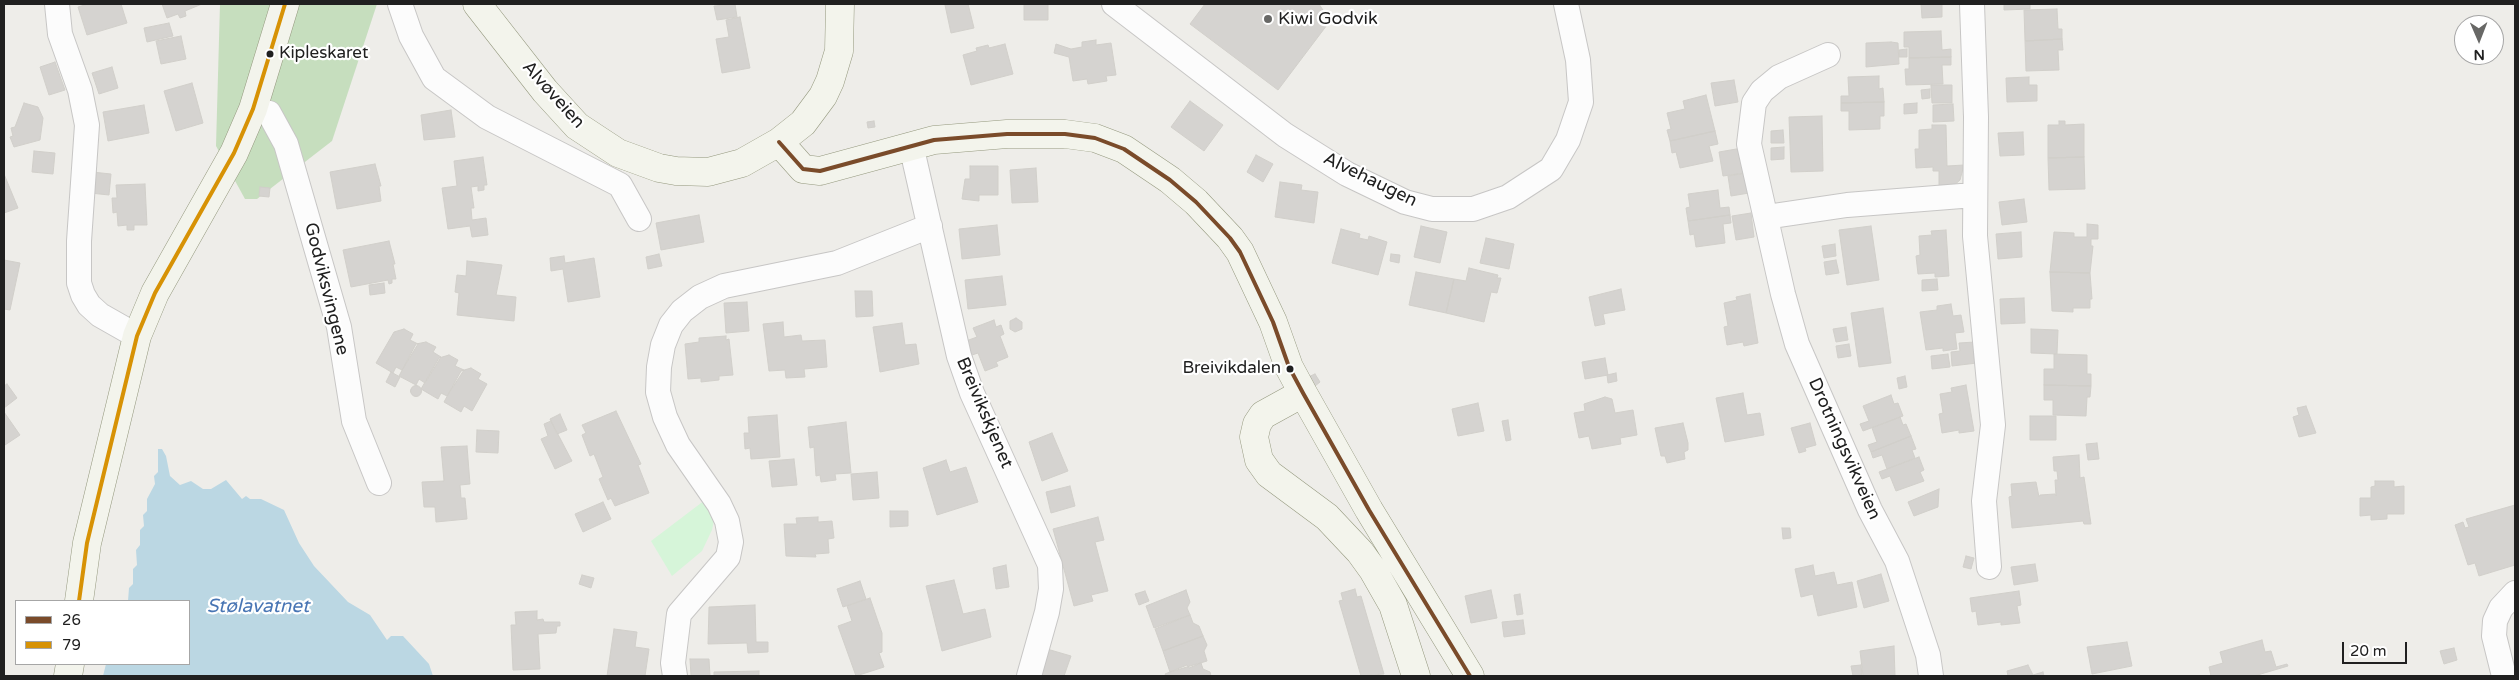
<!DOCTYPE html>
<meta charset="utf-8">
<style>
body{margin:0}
#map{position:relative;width:2519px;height:680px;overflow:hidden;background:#eeede9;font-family:"Varela Round",sans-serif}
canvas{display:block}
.frame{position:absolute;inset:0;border:5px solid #202020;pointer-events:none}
.legend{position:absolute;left:15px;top:600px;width:175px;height:65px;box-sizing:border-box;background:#fff;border:1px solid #a6a6a6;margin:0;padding:6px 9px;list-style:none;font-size:15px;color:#202020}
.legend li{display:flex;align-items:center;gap:10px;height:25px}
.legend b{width:25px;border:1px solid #a6a6a6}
.north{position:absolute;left:2454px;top:15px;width:50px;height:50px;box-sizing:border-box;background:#fff;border:1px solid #a6a6a6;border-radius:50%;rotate:179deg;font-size:14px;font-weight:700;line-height:20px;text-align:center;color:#202020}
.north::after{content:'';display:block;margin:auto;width:18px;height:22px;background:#686866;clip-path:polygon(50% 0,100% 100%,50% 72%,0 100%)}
.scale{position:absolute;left:2342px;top:642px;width:65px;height:22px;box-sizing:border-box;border:2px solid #202020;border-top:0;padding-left:6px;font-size:15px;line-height:18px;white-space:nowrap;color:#202020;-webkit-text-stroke:4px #fff;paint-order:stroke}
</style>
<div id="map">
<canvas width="2519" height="680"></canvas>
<div class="frame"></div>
<ul class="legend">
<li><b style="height:6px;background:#7a4b2a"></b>26</li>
<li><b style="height:6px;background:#d79205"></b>79</li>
</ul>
<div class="north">N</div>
<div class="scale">20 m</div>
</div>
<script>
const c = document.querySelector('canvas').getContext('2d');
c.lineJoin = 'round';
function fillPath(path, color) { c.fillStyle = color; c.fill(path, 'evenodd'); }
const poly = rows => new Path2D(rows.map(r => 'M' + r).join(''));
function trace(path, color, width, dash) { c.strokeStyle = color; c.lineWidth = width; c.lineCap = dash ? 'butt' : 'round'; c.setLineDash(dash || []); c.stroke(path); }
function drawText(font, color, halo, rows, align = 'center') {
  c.font = font + ' "Varela Round",sans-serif'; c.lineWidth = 4.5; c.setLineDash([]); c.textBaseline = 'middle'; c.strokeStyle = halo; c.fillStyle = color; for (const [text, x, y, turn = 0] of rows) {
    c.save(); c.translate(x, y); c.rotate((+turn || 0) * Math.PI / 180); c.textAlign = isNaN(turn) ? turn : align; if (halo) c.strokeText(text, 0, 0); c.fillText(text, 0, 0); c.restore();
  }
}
const forest = poly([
 [220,4,377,4,332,141,257,199,245,199,216,146]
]);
const park = poly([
 [705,500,715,516,712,530,702,551,672,576,651,541]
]);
const water = poly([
 [158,449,162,449,166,456,170,476,180,485,191,481,203,489,211,489,226,480,242,499,246,496,250,499,261,499,284,510,299,543,314,566,348,602,370,615,387,640,391,636,403,636,429,664,433,676,103,676,106,664,189,664,189,601,128,601,129,588,133,584,133,569,137,565,136,550,140,545,140,530,144,526,143,515,147,511,147,499,155,484,154,476,158,472]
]);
const building = poly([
 [88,4,121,4,127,23,87,35,78,7,88,4],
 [158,4,202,4,185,11,186,16,180,18,178,14,167,18,162,4,158,4],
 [735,4,737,17,717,20,714,6,735,4],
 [951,4,968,4,974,28,951,33,945,5,951,4],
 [1024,4,1048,4,1048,20,1024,20,1024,4],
 [1205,4,1319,4,1330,21,1278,90,1190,24,1205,4],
 [1921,4,1942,4,1942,17,1922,18,1921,4],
 [2004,4,2030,4,2030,9,2004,10,2004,4],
 [2057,9,2058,29,2062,29,2062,39,2025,41,2024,10,2057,9],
 [740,17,750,68,722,73,716,39,729,37,726,20,740,17],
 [169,23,173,36,147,42,144,28,169,23],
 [1941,31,1942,50,1951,49,1951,57,1909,58,1909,47,1904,47,1904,32,1941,31],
 [181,36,186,59,161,64,156,41,181,36],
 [2062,39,2063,50,2058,50,2059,70,2026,71,2025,41,2062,39],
 [1096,40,1096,45,1111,43,1116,75,1106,76,1107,81,1088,84,1087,79,1073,81,1069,57,1054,53,1056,44,1071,49,1082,47,1082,42,1096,40],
 [1891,42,1898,43,1899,64,1866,67,1866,43,1891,42],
 [1005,44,1013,74,971,85,963,55,977,51,976,48,988,45,989,48,1005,44],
 [1907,49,1907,57,1899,57,1899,50,1907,49],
 [1951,57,1951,65,1942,65,1943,84,1906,85,1905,69,1909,69,1909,58,1951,57],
 [55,62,65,90,49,95,40,67,55,62],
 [112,67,118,88,99,94,92,73,112,67],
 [1879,76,1879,89,1883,88,1884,102,1841,103,1841,96,1849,96,1848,77,1879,76],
 [2029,77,2029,85,2037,85,2037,101,2007,102,2006,78,2029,77],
 [1734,80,1738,102,1715,106,1711,83,1734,80],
 [192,83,203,123,176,131,164,91,192,83],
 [1931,85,1952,85,1952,103,1932,103,1931,85],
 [1930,89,1930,98,1922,99,1921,90,1930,89],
 [1706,95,1715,131,1670,141,1667,130,1671,129,1667,113,1685,109,1683,101,1706,95],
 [1190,101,1223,125,1204,151,1171,127,1190,101],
 [1884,102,1884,116,1880,116,1880,129,1849,130,1849,111,1841,111,1841,103,1884,102],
 [24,103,38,107,43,118,40,140,14,147,10,137,13,136,11,128,15,127,24,103],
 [1917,103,1917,113,1904,114,1904,104,1917,103],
 [1953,104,1954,121,1933,122,1933,105,1953,104],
 [144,105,149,133,108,141,103,112,144,105],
 [451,110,455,137,424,140,421,115,451,110],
 [1822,116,1823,171,1791,172,1789,117,1822,116],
 [874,121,875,127,868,128,867,122,874,121],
 [2059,121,2065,121,2065,125,2084,124,2084,157,2048,158,2048,125,2059,125,2059,121],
 [1932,125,1946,125,1947,166,1964,165,1960,180,1952,187,1939,187,1939,171,1933,171,1933,167,1916,168,1915,149,1919,149,1919,130,1932,129,1932,125],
 [1783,130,1784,143,1771,143,1771,131,1783,130],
 [1715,131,1718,144,1709,146,1713,161,1680,168,1676,152,1672,153,1670,141,1715,131],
 [2023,132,2024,155,2000,156,1998,133,2023,132],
 [1784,147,1784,159,1771,160,1771,148,1784,147],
 [1742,148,1745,173,1723,176,1719,152,1742,148],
 [34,151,55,153,53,174,32,172,34,151],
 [1256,155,1273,164,1263,182,1247,172,1256,155],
 [483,157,487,185,484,185,484,190,478,191,478,186,471,187,474,208,471,208,472,220,486,218,488,235,472,237,470,226,448,229,442,188,457,186,454,161,483,157],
 [2084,157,2085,189,2049,190,2048,158,2084,157],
 [375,164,381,186,379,186,381,201,337,209,330,172,375,164],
 [970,166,998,166,998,195,979,195,979,201,962,199,965,179,970,179,970,166],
 [1036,168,1038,202,1012,203,1010,170,1036,168],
 [92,172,111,174,109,195,90,193,92,172],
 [1746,173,1749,193,1731,196,1728,176,1746,173],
 [4,174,18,208,4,213,4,174],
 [1280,182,1302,185,1301,190,1318,192,1314,223,1275,217,1280,182],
 [145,184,147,225,134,225,134,230,127,230,127,225,118,226,117,212,113,213,112,198,117,198,116,185,145,184],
 [260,187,270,188,269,197,259,196,260,187],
 [1718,190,1720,208,1729,207,1730,215,1688,221,1686,208,1690,207,1688,194,1718,190],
 [2024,199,2027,222,2002,225,1999,202,2024,199],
 [1751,213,1754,237,1736,240,1732,216,1751,213],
 [699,215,704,242,661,250,656,223,699,215],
 [1730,215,1731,223,1723,224,1725,243,1696,247,1694,234,1690,235,1688,221,1730,215],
 [2087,224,2098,225,2098,239,2091,239,2091,246,2093,246,2090,273,2050,272,2054,232,2074,233,2074,237,2087,237,2087,224],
 [997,225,1000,255,962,259,959,229,997,225],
 [1421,226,1447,232,1440,263,1414,257,1421,226],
 [1871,226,1879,280,1847,285,1839,230,1871,226],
 [1341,229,1360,234,1359,238,1368,240,1369,236,1387,242,1378,275,1332,263,1341,229],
 [1946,230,1949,276,1935,277,1935,273,1918,274,1916,256,1920,255,1919,236,1932,235,1931,231,1946,230],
 [2021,232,2022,257,1998,259,1996,234,2021,232],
 [1486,238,1514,244,1509,269,1480,263,1486,238],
 [389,241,395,264,393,264,396,279,392,279,392,283,389,284,388,280,351,287,343,250,389,241],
 [1835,244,1836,256,1824,258,1822,246,1835,244],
 [659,254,662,266,648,269,646,257,659,254],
 [1391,254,1400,255,1399,263,1390,261,1391,254],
 [564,256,565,263,594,258,600,297,568,302,563,269,551,271,550,258,564,256],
 [4,260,20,263,10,310,4,309,4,260],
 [1836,260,1839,273,1826,275,1824,262,1836,260],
 [467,261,502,265,496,295,516,297,514,321,457,315,459,293,455,292,457,275,466,276,467,261],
 [1469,268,1498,275,1497,278,1501,278,1497,293,1491,292,1484,322,1446,313,1454,279,1466,281,1469,268],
 [1416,272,1454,279,1446,313,1409,305,1416,272],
 [2050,272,2090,273,2092,299,2090,299,2090,308,2073,308,2073,312,2052,311,2050,272],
 [1002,276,1006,305,968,309,965,280,1002,276],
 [1937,279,1938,290,1922,291,1922,280,1937,279],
 [384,283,385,293,370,295,369,285,384,283],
 [1621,289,1625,310,1603,314,1605,324,1595,326,1589,297,1621,289],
 [855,291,872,291,873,316,856,317,855,291],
 [1750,294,1758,343,1744,346,1743,342,1727,345,1724,327,1728,326,1724,303,1737,300,1736,297,1750,294],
 [2024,298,2025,323,2001,324,2000,299,2024,298],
 [747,302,749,331,726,333,724,303,747,302],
 [1951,304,1953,316,1961,315,1964,332,1955,333,1957,349,1943,351,1943,348,1926,350,1920,312,1937,310,1937,306,1951,304],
 [1883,308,1891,363,1859,367,1851,313,1883,308],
 [1016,318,1022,322,1022,329,1015,332,1010,329,1010,321,1016,318],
 [994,320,996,327,1001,325,1004,334,1000,336,1008,357,996,362,998,366,985,371,978,353,972,355,966,341,977,337,973,328,994,320],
 [783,322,784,337,801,335,802,341,825,340,827,367,804,369,805,377,786,378,785,370,769,371,763,324,783,322],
 [902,323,905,345,916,344,919,364,880,372,873,327,902,323],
 [1846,327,1848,340,1836,342,1833,329,1846,327],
 [404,329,413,334,410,340,418,344,402,370,396,367,393,373,376,363,394,332,404,329],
 [2031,329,2058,330,2057,354,2031,353,2031,329],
 [726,336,726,340,729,339,733,375,719,376,719,380,701,382,701,378,688,379,685,344,699,342,699,338,726,336],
 [426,342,436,347,433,352,441,357,425,383,419,379,416,385,399,376,416,344,426,342],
 [1975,342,1977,363,1952,366,1951,352,1960,351,1959,343,1975,342],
 [1849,344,1851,356,1838,358,1836,346,1849,344],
 [1948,354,1950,367,1932,369,1931,356,1948,354],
 [2054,354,2087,355,2087,374,2091,374,2091,386,2044,385,2044,369,2054,369,2054,354],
 [449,355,458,360,455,366,464,370,447,396,441,393,438,399,421,389,439,358,449,355],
 [1605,358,1608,375,1585,379,1582,362,1605,358],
 [471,368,481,374,478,379,487,384,472,411,464,406,461,412,444,402,461,371,471,368],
 [391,372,400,377,395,387,386,382,391,372],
 [1616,373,1617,381,1608,383,1607,375,1616,373],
 [1315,374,1320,382,1315,386,1308,377,1315,374],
 [1905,376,1907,387,1899,389,1897,378,1905,376],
 [7,384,17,398,4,408,4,386,7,384],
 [1966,385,1974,431,1959,433,1959,430,1942,433,1939,414,1943,413,1940,394,1952,392,1951,388,1966,385],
 [2044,385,2091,386,2090,397,2087,397,2086,416,2053,415,2053,400,2044,400,2044,385],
 '410.5 391a5.5 5.5 0 1 1 11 0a5.5 5.5 0 1 1-11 0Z',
 [1743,393,1747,415,1760,413,1764,435,1725,442,1716,398,1743,393],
 [1891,395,1894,404,1898,403,1903,416,1863,431,1860,424,1869,421,1863,406,1891,395],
 [1605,397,1612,399,1615,413,1633,410,1637,435,1620,438,1621,444,1592,449,1589,436,1579,438,1574,413,1585,411,1584,404,1605,397],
 [1478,403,1484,431,1458,436,1452,409,1478,403],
 [2306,406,2316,433,2299,437,2293,417,2299,415,2297,408,2306,406],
 [616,411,641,464,638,465,649,493,615,506,611,498,608,500,599,479,603,477,594,454,590,456,582,435,586,433,582,425,616,411],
 [4,412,20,435,5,445,4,443,4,412],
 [560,414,567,430,557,434,550,419,560,414],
 [777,415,780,457,751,459,750,448,745,449,744,433,749,433,748,417,777,415],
 [2030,416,2056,416,2056,440,2030,440,2030,416],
 [1900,417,1903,425,1906,424,1911,436,1871,452,1868,445,1877,442,1872,428,1900,417],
 [1508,420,1511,440,1506,441,1502,421,1508,420],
 [551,421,572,461,555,469,541,439,548,436,544,424,551,421],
 [846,422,851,473,835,474,836,480,821,482,820,475,816,476,814,447,810,448,808,427,846,422],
 [1683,423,1688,443,1688,450,1684,452,1685,459,1667,463,1665,456,1661,456,1655,428,1683,423],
 [1810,423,1816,445,1805,448,1806,451,1799,453,1791,428,1810,423],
 [477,430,499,431,498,453,476,452,477,430],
 [1052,433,1068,471,1042,481,1029,442,1052,433],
 [1911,436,1916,449,1912,450,1915,458,1887,469,1882,455,1873,458,1871,452,1911,436],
 [2097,443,2099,459,2088,460,2086,444,2097,443],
 [467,446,470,484,460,485,461,498,465,498,467,519,436,522,435,507,424,507,422,482,444,481,441,447,467,446],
 [2079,455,2080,478,2084,477,2091,524,2084,524,2083,521,2012,528,2009,497,2012,496,2011,484,2036,482,2039,497,2040,495,2055,494,2056,496,2055,480,2058,480,2057,471,2054,471,2053,457,2079,455],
 [1919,457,1924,470,1920,472,1924,481,1896,491,1890,476,1882,479,1879,472,1919,457],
 [794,459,797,485,772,487,769,461,794,459],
 [946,460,950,472,966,467,978,502,937,515,923,468,946,460],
 [877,472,879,498,853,500,851,474,877,472],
 [2375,481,2394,481,2394,487,2404,486,2404,514,2387,514,2387,519,2371,520,2371,515,2360,516,2360,498,2371,498,2371,487,2375,486,2375,481],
 [1070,486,1075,506,1051,513,1046,492,1070,486],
 [1939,489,1938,507,1914,516,1908,502,1939,489],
 [603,502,611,519,583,532,575,514,603,502],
 [2515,505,2515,565,2479,576,2475,563,2468,565,2455,525,2463,522,2465,528,2469,527,2466,519,2515,505],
 [890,511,908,511,908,526,890,527,890,511],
 [818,517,818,522,832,521,834,538,828,539,829,553,815,554,816,557,786,556,784,524,797,524,796,518,818,517],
 [1098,517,1104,540,1095,542,1108,591,1091,595,1093,601,1074,606,1053,529,1098,517],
 [1782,528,1790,528,1791,538,1783,539,1782,528],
 [1966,556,1974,558,1971,569,1963,567,1966,556],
 [2035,564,2038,581,2014,585,2011,567,2035,564],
 [1006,565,1009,587,996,589,993,568,1006,565],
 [1813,565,1815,576,1834,572,1837,585,1852,582,1857,607,1818,616,1813,594,1801,597,1795,569,1813,565],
 [1881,574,1889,601,1864,608,1857,581,1881,574],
 [582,575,594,578,591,588,579,584,582,575],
 [954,580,963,614,985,609,991,637,942,651,926,586,954,580],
 [860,581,866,599,843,607,837,589,860,581],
 [1355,589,1357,597,1361,596,1384,674,1361,676,1339,601,1343,600,1341,593,1355,589],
 [1186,590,1190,602,1187,608,1190,615,1154,628,1146,606,1186,590],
 [1491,590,1497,618,1471,623,1465,596,1491,590],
 [1145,591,1149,601,1139,605,1135,594,1145,591],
 [2019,591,2021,605,2017,606,2020,623,2001,625,2001,622,1978,625,1976,611,1972,612,1970,598,2019,591],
 [1520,594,1523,614,1517,615,1514,595,1520,594],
 [870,598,882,633,882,652,879,653,884,667,856,676,838,626,852,621,847,606,870,598],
 [755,605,756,642,768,642,768,652,748,653,747,643,708,644,709,607,755,605],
 [537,611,537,620,543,619,544,622,560,622,560,626,557,626,556,633,538,634,540,669,513,670,511,625,516,625,515,612,537,611],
 [1190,615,1193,623,1199,626,1203,636,1163,651,1155,629,1190,615],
 [1523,620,1525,634,1504,637,1502,622,1523,620],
 [614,629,637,632,635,647,649,649,645,676,607,676,614,629],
 [1203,636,1207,645,1204,651,1207,661,1170,672,1163,651,1203,636],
 [2262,640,2265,652,2271,651,2276,667,2287,664,2288,666,2254,676,2211,676,2209,667,2223,663,2220,652,2262,640],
 [2127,642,2132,666,2092,674,2087,647,2127,642],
 [1894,646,1895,676,1863,676,1860,651,1894,646],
 [2454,648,2457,660,2444,664,2440,651,2454,648],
 [1047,649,1071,656,1064,676,1039,676,1047,649],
 [690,659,709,659,710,676,691,676,690,659],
 [1201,663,1203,669,1210,672,1211,676,1166,676,1165,674,1187,665,1189,668,1201,663],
 [1861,665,1862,675,1853,676,1851,666,1861,665],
 [2028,665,2033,675,2008,676,2007,671,2028,665],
 [759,671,759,676,714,676,714,672,759,671],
 [2043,672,2044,676,2028,676,2033,675,2043,672]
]);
const minor = poly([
 [57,4,60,34,80,90,87,125,79,241,79,283,83,295,89,305,100,315,137,336],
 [400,4,411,36,434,78,487,117,620,185,639,219],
 [1114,4,1285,135,1347,174,1405,202,1432,209,1473,209,1508,197,1551,169,1568,140,1581,102,1578,60,1566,4],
 [1972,4,1976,117,1975,236,1993,425,1984,501,1989,567],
 [1828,55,1779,77,1762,91,1754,103,1749,144,1783,294,1797,344,1870,510,1897,561,1928,655,1931,676],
 [253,109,269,113,286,144,339,327,354,421,379,483],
 [911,145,959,356,972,393,1050,565,1051,589,1047,612,1029,676],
 [1766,217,1847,205,1974,195],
 [675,676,673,663,679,614,728,557,731,542,727,521,719,504,678,445,665,417,658,392,659,367,663,345,671,325,682,311,700,297,724,286,837,263,930,226],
 [2504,676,2494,636,2495,621,2501,608,2515,593]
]);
const secondary = poly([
 [477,4,545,91,577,126,618,153,659,168,676,171,708,172,742,163,779,142,803,123,823,96,830,81,839,51,840,4],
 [779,142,803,169,820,171,934,140,1007,134,1065,134,1095,138,1124,149,1170,180,1196,202,1230,238,1240,252,1273,322,1289,367,1303,393,1369,510,1470,676],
 [1303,393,1263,415,1257,424,1254,437,1259,460,1269,474,1327,517,1360,552,1373,570,1393,605,1416,676],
 [79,601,87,543,137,336,155,293,234,153,253,109,285,4],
 [68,676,70,664]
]);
const bus1 = poly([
 [779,142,803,169,820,171,934,140,1007,134,1065,134,1095,138,1124,149,1170,180,1196,202,1230,238,1240,252,1273,322,1289,367,1303,393,1369,510,1470,676]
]);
const bus2 = poly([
 [79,601,87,543,137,336,155,293,234,153,253,109,285,4]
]);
const markers = [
 [1268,19,5,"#686866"],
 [270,54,4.5,"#202020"],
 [1290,369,4.5,"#202020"]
];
const busNames = [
 ["Kipleskaret",279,54],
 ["Breivikdalen",1281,369,"right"]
];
const poiNames = [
 ["Kiwi Godvik",1278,19]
];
const streetNames = [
 ["Alvøveien",553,95,48],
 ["Alvehaugen",1370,180,26],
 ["Godviksvingene",326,289,76],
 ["Breivikskjenet",984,413,67],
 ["Drotningsvikveien",1844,449,66]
];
const waterNames = [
 ["Stølavatnet",258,607]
];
fillPath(forest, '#c6debe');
fillPath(park, '#d6f5d9');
fillPath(water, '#bbd7e3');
fillPath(building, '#d5d3d0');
trace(building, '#d1cfca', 1);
trace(minor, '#c7c6c5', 26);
trace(secondary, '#95997f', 29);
trace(minor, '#fcfcfc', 24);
trace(secondary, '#f3f4ec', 28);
trace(bus1, '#7a4b2a', 4);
trace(bus2, '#d79205', 4);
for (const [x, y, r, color] of markers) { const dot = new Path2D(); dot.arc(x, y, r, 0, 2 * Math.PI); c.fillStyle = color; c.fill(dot); trace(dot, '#fff', 2); }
drawText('17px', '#202020', '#fff', busNames, 'left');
drawText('18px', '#202020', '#fff', poiNames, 'left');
drawText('18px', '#202020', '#fff', streetNames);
drawText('italic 19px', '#4875b4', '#fff', waterNames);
</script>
